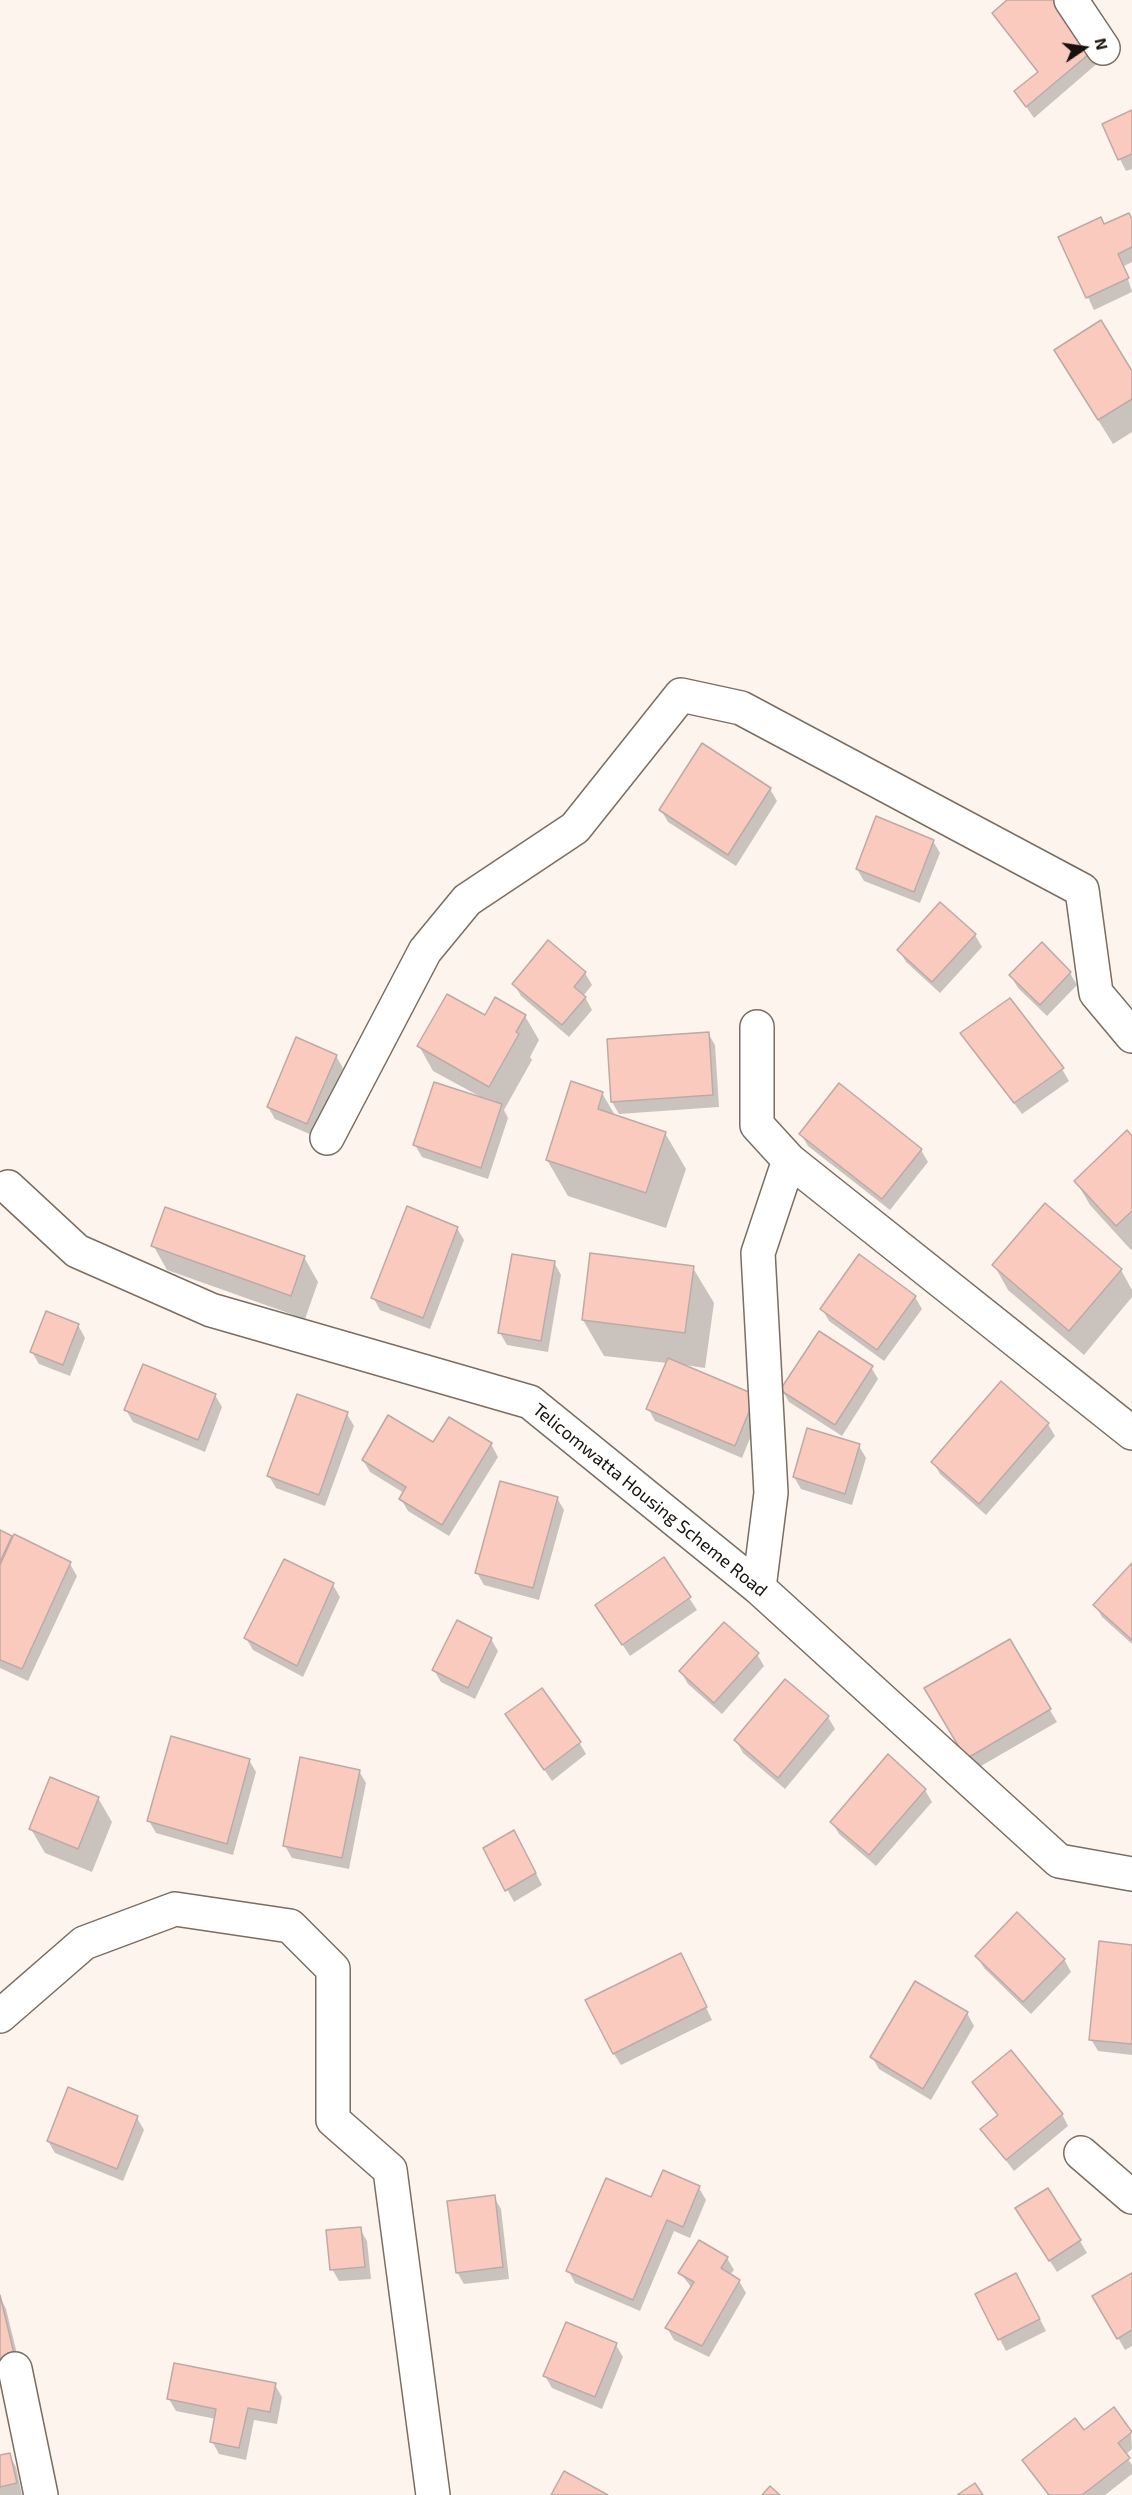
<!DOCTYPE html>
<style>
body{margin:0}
#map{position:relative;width:1132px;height:2495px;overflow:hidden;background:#fdf4ed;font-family:"Exo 2",sans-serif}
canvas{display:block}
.north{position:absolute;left:1054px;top:18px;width:60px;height:60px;-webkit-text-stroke:4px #fff;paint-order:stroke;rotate:77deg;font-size:16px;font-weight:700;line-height:24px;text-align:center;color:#16110d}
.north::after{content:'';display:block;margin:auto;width:21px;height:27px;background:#16110d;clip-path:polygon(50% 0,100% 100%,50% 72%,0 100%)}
</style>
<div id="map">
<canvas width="1132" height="2495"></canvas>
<div class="north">N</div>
</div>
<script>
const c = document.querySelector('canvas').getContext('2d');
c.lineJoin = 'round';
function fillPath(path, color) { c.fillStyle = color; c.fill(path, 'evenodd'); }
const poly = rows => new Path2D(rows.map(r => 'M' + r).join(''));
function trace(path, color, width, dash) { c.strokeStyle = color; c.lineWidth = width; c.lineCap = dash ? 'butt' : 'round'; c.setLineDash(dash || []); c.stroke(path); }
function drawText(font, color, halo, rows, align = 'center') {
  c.font = font + ' "Exo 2",sans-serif'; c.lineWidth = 4.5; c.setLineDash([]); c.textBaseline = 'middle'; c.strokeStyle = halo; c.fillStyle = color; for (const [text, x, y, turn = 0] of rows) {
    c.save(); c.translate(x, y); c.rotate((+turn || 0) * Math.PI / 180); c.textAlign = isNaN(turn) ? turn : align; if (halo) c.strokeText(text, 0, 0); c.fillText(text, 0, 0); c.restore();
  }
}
const shadow = poly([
 [1010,0,1054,0,1100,61,1034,118,1016,92,1038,73,993,13],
 [1132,112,1132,169,1126,171,1120,159],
 [1132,221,1132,262,1124,266,1132,292,1094,310,1060,238],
 [1132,374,1132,432,1113,444,1070,375],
 [702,745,770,789,777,801,736,866,668,822,661,810],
 [933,841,940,853,920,903,864,881,857,869],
 [975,935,982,947,940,993,906,962,899,950],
 [1042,944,1070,973,1077,985,1047,1016,1018,988,1011,976],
 [585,973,592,985,584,995,592,1010,569,1037,521,996,514,984],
 [525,1016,539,1040,530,1057,532,1060,504,1110,508,1118,488,1179,422,1157,415,1145,479,1096,433,1071,419,1046,486,1017],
 [708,1033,715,1045,719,1107,619,1114,612,1102],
 [962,1033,1062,1069,1069,1081,1022,1114],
 [336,1056,343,1068,314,1136,275,1119,268,1107],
 [602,1093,616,1117,665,1133,686,1169,666,1228,568,1196,547,1160],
 [801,1134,921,1150,928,1162,890,1210,808,1146],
 [1132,1138,1132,1249,1131,1250,1090,1205,1076,1181],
 [457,1228,464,1240,430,1329,380,1310,373,1297],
 [153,1245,304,1257,318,1282,305,1319,167,1270],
 [591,1255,693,1268,714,1303,705,1368,685,1365,762,1409,742,1458,655,1421,648,1408,667,1363,604,1356,583,1320],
 [554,1262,561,1275,548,1352,507,1345,500,1333],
 [994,1265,1121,1270,1132,1290,1132,1297,1084,1355,1008,1290],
 [915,1297,922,1309,884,1361,829,1321,822,1309],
 [78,1325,85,1338,70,1376,39,1364,32,1352],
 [871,1367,878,1379,842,1436,789,1402,782,1390],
 [215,1395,222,1407,205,1452,133,1422,126,1410],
 [347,1414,354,1426,325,1506,276,1488,269,1476],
 [1048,1424,1055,1436,986,1515,940,1474,933,1462],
 [434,1444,491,1444,498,1457,449,1536,408,1511,401,1499,404,1493,370,1472,363,1460],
 [859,1446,866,1458,852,1505,801,1489,794,1477],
 [557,1498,564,1510,539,1600,484,1585,477,1573],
 [0,1532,13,1541,70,1564,77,1576,28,1681,0,1668],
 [664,1559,697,1610,630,1656,604,1617],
 [1132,1565,1132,1644,1102,1617,1095,1605],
 [333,1585,340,1597,303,1677,253,1650,246,1638],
 [491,1639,498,1651,475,1699,441,1682,434,1670],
 [1009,1641,1057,1722,974,1770,926,1688],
 [757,1654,764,1666,722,1714,688,1684,681,1672],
 [785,1681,828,1717,835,1729,785,1789,743,1753,736,1740],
 [507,1715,579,1742,586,1754,552,1781],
 [249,1760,256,1772,233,1855,156,1833,149,1821],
 [359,1771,366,1783,349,1869,292,1858,285,1846],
 [925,1790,932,1802,876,1866,839,1834,832,1822],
 [98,1798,112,1822,92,1872,45,1853,31,1829],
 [521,1844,542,1885,514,1902,485,1848],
 [1132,1946,1132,2055,1098,2051,1091,2039],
 [977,1956,1064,1959,1071,1972,1031,2014,984,1968],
 [687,1967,712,2020,621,2065,614,2054],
 [967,2013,974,2026,931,2100,879,2069,872,2057],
 [973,2083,1062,2114,1068,2126,1014,2171,982,2129,998,2116],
 [137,2118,144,2130,123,2181,55,2153,48,2141],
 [699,2188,706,2200,690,2238,674,2231,640,2311,575,2283,568,2270,651,2199],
 [494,2197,501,2209,509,2279,464,2284,457,2272],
 [1024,2221,1080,2241,1087,2253,1057,2272],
 [360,2229,367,2241,371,2279,339,2281,332,2269],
 [727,2258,734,2270,730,2275,739,2281,746,2293,709,2357,674,2340,667,2328,692,2288,680,2273],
 [1132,2274,1132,2346,1125,2350,1094,2296],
 [1023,2287,1046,2331,1006,2351,977,2295],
 [0,2297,6,2309,22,2374,0,2379],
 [616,2345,623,2357,602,2409,552,2388,545,2376],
 [275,2385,282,2397,277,2424,254,2420,246,2460,219,2454,212,2441,216,2419,176,2411,169,2399],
 [1084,2432,1131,2432,1132,2449,1125,2455,1132,2465,1132,2474,1105,2495,1048,2495,1024,2460],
 [9,2455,16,2467,22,2495,0,2495,0,2457]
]);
const building = poly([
 [1007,0,1056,0,1095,49,1026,107,1014,91,1038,72,992,13,1007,0],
 [1132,110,1132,154,1118,160,1102,124,1132,110],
 [1129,213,1132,219,1132,247,1118,254,1129,278,1086,298,1058,237,1101,217,1104,224,1129,213],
 [1101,320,1132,371,1132,399,1098,420,1054,350,1101,320],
 [702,743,771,788,728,855,659,810,702,743],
 [876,816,934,840,914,892,856,869,876,816],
 [940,902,976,934,932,982,897,950,940,902],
 [548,940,586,972,574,987,586,997,562,1025,512,984,548,940],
 [1042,942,1071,972,1040,1005,1009,975,1042,942],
 [447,994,485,1015,495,997,526,1015,516,1032,519,1034,489,1087,417,1046,447,994],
 [1010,998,1064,1068,1014,1103,960,1033,1010,998],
 [709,1032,713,1095,611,1102,607,1039,709,1032],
 [296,1037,337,1055,307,1124,267,1107,296,1037],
 [571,1081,603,1092,598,1109,666,1132,646,1193,546,1160,571,1081],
 [434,1082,502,1104,481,1168,413,1145,434,1082],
 [839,1083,922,1149,882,1199,799,1134,839,1083],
 [1127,1130,1132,1136,1132,1211,1116,1226,1074,1181,1127,1130],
 [1045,1203,1122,1269,1069,1331,992,1265,1045,1203],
 [407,1206,458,1227,423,1318,371,1298,407,1206],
 [165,1207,305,1256,291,1296,151,1246,165,1207],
 [590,1253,694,1266,685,1333,582,1320,590,1253],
 [512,1254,555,1261,541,1341,498,1333,512,1254],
 [859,1254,916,1296,877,1350,820,1309,859,1254],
 [46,1311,79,1324,63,1365,30,1352,46,1311],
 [819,1331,873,1366,835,1425,780,1390,819,1331],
 [668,1358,756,1395,735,1446,646,1409,668,1358],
 [143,1364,216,1394,198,1440,124,1410,143,1364],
 [1001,1381,1049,1423,979,1504,931,1462,1001,1381],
 [297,1394,348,1412,319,1495,267,1476,297,1394],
 [388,1415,433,1442,449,1417,492,1443,442,1525,399,1499,406,1487,362,1460,388,1415],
 [807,1428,860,1444,845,1494,793,1477,807,1428],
 [500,1481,558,1497,533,1588,475,1573,500,1481],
 [0,1530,12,1536,0,1562,0,1530],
 [14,1534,71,1562,22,1669,0,1660,0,1565,14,1534],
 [664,1557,691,1597,622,1645,595,1605,664,1557],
 [284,1559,334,1583,297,1666,244,1638,284,1559],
 [1132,1563,1132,1640,1093,1605,1132,1563],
 [457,1620,492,1638,468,1688,432,1670,457,1620],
 [724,1622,759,1653,714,1703,679,1671,724,1622],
 [1010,1639,1051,1709,966,1759,924,1688,1010,1639],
 [785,1679,829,1716,778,1778,734,1740,785,1679],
 [542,1688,581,1742,544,1770,505,1714,542,1688],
 [171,1736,250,1759,227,1844,147,1821,171,1736],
 [888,1754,926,1789,869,1855,830,1822,888,1754],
 [300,1757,360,1770,342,1858,283,1846,300,1757],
 [50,1777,99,1797,78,1849,29,1829,50,1777],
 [514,1830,536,1873,505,1891,483,1848,514,1830],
 [1017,1912,1065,1959,1023,2002,975,1956,1017,1912],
 [1099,1941,1132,1945,1132,2044,1089,2040,1099,1941],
 [681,1953,707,2007,613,2054,585,2000,681,1953],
 [915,1981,968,2012,923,2089,870,2057,915,1981],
 [1011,2050,1063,2114,1006,2160,980,2129,998,2115,972,2082,1011,2050],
 [68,2087,138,2116,117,2169,47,2141,68,2087],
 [663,2170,700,2186,683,2227,667,2220,633,2300,566,2271,606,2178,651,2197,663,2170],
 [1048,2188,1081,2240,1049,2261,1015,2208,1048,2188],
 [495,2195,503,2267,456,2273,447,2201,495,2195],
 [361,2227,365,2267,330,2270,326,2230,361,2227],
 [699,2240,728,2257,721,2268,740,2280,702,2346,665,2328,694,2282,678,2273,699,2240],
 [1016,2273,1040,2319,998,2340,975,2294,1016,2273],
 [1132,2273,1132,2330,1117,2339,1092,2296,1132,2273],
 [0,2295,16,2362,0,2366,0,2295],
 [566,2322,617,2343,595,2397,543,2376,566,2322],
 [174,2363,276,2383,270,2412,248,2408,239,2448,210,2442,216,2409,167,2399,174,2363],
 [1114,2407,1132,2432,1118,2443,1130,2458,1082,2495,1049,2495,1022,2460,1075,2418,1084,2430,1114,2407],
 [10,2453,17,2483,0,2487,0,2455,10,2453],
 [564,2471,608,2495,551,2495,564,2471],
 [975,2483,983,2495,957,2495,975,2483],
 [770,2486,780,2495,762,2495,770,2486]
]);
const street = poly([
 [1071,0,1103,48],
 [757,1027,757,1125,789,1160,1132,1433],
 [327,1138,425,951,467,900,575,828,681,695,741,708,1082,890,1096,993,1132,1036],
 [8,1187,77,1251,211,1310,530,1402,759,1588,1059,1861,1132,1874],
 [759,1588,771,1493,758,1253,789,1160],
 [0,2016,84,1943,175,1909,290,1926,333,1969,333,2120,390,2170,433,2495],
 [1081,2153,1132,2197],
 [15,2369,41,2495]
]);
const streetNames = [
 ["Telicomwatta Housing Scheme Road",650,1500,39]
];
fillPath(shadow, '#0003');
fillPath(building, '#facabf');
trace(building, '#bdaaa5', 1.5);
trace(street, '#7a6d62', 36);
trace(street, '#fff', 33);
drawText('18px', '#16110d', '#fff', streetNames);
</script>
